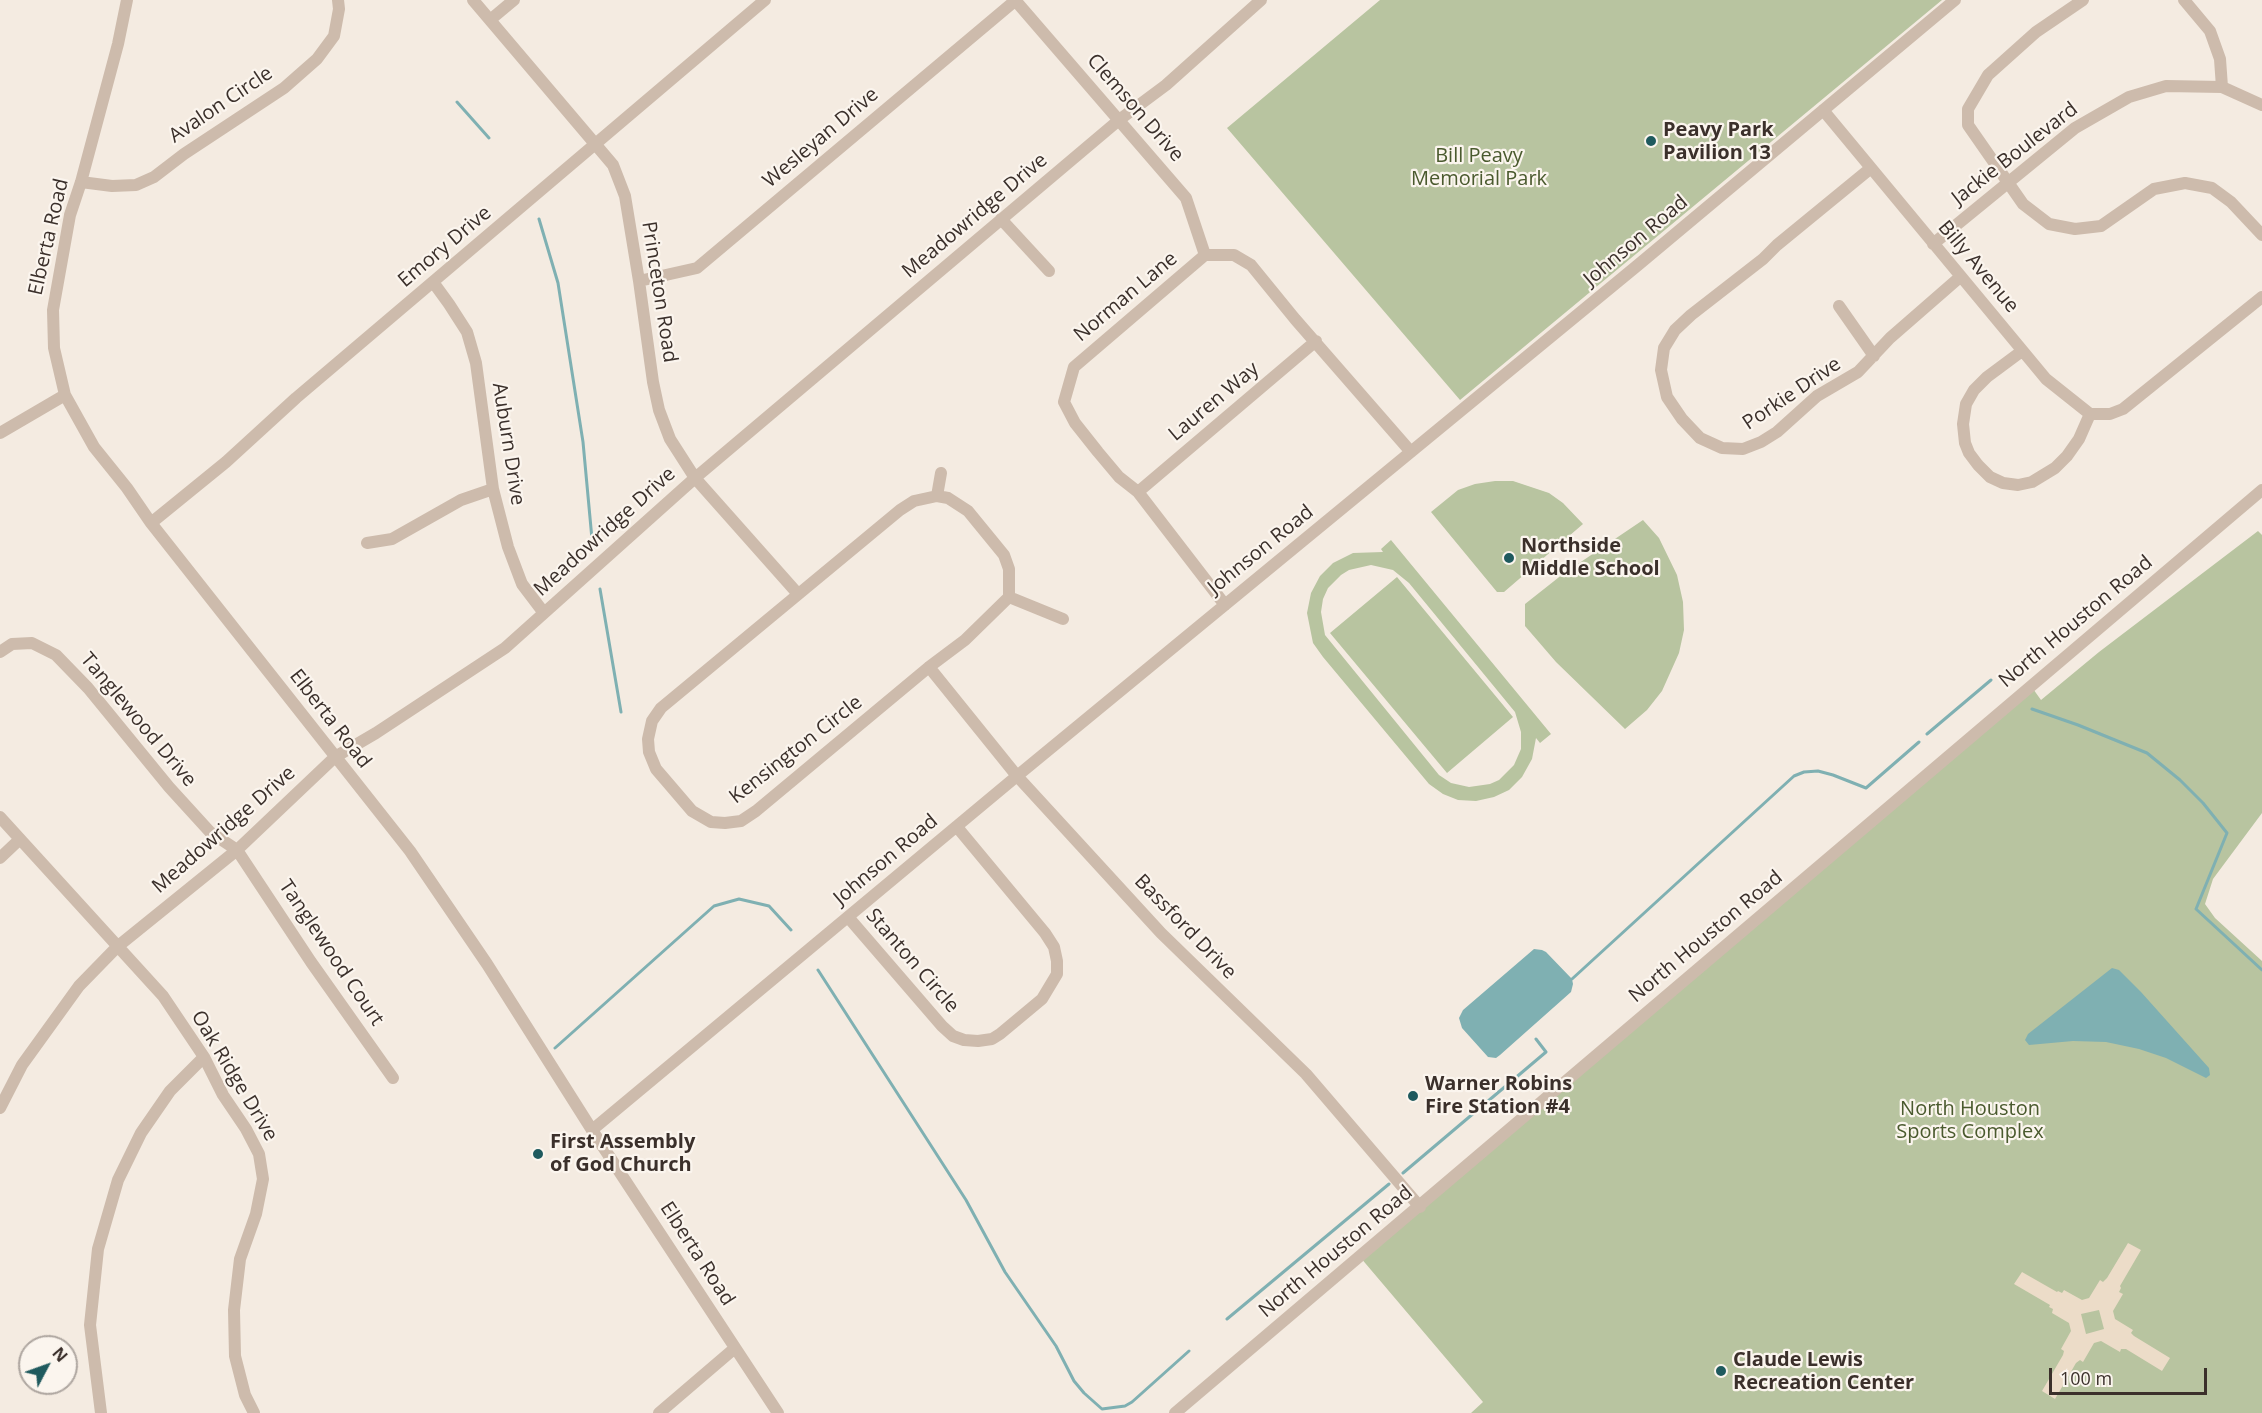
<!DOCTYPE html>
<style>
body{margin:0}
#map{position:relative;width:2262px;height:1413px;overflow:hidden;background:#f4ebe1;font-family:"Open Sans",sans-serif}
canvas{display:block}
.north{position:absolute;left:18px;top:1335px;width:60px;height:60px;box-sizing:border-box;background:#fbf5ee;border:2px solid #aea6a0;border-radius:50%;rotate:49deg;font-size:16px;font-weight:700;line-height:24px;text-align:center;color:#3b302b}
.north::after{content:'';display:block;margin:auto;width:21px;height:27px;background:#1f5a5e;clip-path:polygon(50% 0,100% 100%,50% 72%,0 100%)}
.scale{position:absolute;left:2049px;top:1368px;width:158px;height:27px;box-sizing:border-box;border:3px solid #3b302b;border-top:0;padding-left:8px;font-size:18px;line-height:21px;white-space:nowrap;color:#3b302b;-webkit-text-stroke:4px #fbf5ee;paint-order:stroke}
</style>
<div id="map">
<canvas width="2262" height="1413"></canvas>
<div class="north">N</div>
<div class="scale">100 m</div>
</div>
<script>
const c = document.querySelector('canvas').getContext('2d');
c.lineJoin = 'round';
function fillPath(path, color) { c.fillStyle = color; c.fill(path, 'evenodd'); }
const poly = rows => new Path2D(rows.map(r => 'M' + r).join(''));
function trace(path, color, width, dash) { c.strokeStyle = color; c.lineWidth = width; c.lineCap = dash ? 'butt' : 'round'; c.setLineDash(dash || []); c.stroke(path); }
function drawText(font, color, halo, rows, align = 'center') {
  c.font = font + ' "Open Sans",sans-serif'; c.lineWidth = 4.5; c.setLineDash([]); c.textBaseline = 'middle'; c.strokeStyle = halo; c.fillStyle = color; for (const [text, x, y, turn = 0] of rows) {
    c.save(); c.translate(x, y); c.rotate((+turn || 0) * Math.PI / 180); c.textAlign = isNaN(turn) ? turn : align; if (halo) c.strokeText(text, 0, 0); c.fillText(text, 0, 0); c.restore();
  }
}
const green = poly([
 [1380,0,1942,0,1460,400,1227,128],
 [1495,481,1513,481,1549,493,1563,503,1583,524,1504,592,1497,592,1431,512,1458,490,1475,484],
 [1643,520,1659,538,1677,575,1683,602,1684,630,1679,653,1662,691,1647,710,1625,729,1556,662,1525,626,1525,604,1563,574],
 [2258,531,2262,535,2262,813,2213,879,2205,904,2215,918,2262,961,2262,1413,1471,1413,1483,1402,1360,1257,2031,686,2041,700,2099,652],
 [1391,540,1551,734,1540,743,1536,738,1532,759,1522,777,1509,790,1494,797,1476,801,1458,800,1443,794,1429,784,1323,657,1313,643,1307,613,1311,593,1320,576,1333,563,1353,553,1383,552,1381,549],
 [1371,565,1393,570,1409,583,1515,712,1521,732,1521,749,1514,765,1499,780,1490,784,1469,787,1451,783,1439,775,1325,635,1321,612,1323,599,1328,588,1341,575,1349,570],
 [1397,577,1513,717,1447,773,1330,633]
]);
const plaza = poly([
 [2128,1243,2141,1250,2120,1286,2121,1288,2119,1292,2123,1294,2113,1311,2115,1319,2133,1330,2131,1333,2134,1336,2170,1358,2162,1371,2126,1349,2121,1349,2120,1352,2101,1341,2094,1343,2083,1362,2080,1360,2076,1363,2055,1399,2042,1391,2063,1355,2064,1351,2061,1349,2071,1331,2069,1323,2052,1313,2053,1309,2049,1307,2050,1305,2014,1284,2022,1272,2057,1292,2058,1291,2062,1293,2064,1290,2082,1300,2089,1298,2100,1280,2103,1282,2107,1278],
 [2099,1310,2104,1329,2086,1334,2081,1314]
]);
const water = poly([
 [1534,949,1542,950,1546,952,1572,979,1573,984,1571,992,1500,1055,1496,1058,1488,1057,1462,1028,1459,1018,1463,1010],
 [2112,968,2119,970,2141,992,2209,1068,2210,1075,2206,1078,2166,1058,2139,1049,2106,1042,2073,1041,2029,1045,2025,1040,2028,1034]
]);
const stream = poly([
 [457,102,489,138],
 [539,219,558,283,583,442,593,550],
 [600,589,621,712],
 [2032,709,2078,725,2147,753,2180,780,2203,803,2227,833,2196,909,2262,970],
 [1927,734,1991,680],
 [818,970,966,1200,1005,1272,1056,1346,1074,1381,1084,1393,1102,1409,1125,1406,1132,1402,1189,1351],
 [1572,979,1794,776,1804,772,1818,771,1833,775,1866,788,1919,742],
 [555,1048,714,906,739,899,769,906,791,930],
 [1403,1173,1546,1052,1536,1039],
 [1227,1319,1389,1184]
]);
const minor = poly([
 [127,0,118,44,81,182,70,215,53,310,54,348,65,395,94,447,127,488,151,523,410,851,487,964,592,1130,778,1413],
 [473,0,613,165,625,196,639,281,653,382,659,410,670,439,695,478,798,594],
 [1015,0,1186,198,1205,255],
 [2083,0,2036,32,1988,75,1968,109,1968,125,2023,204,2049,224,2075,229,2101,226,2154,189,2185,183,2212,188,2231,202,2262,235],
 [2184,0,2210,31,2220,59,2222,87],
 [490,20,514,0],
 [1823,110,2046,379,2090,414,2110,414,2123,409,2262,297],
 [1871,168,1777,245,1763,259,1691,315,1675,330,1664,348,1661,370,1667,397,1682,419,1700,438,1722,448,1743,449,1761,442,1777,432,1817,396,1858,372,1890,338,1960,277],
 [81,182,112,186,136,185,154,177,184,154,284,88,317,59,334,36,339,9,338,0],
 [1001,219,1049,271],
 [1933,244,2075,128,2129,97,2166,86,2222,87,2262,105],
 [639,281,697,268,1016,0],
 [433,282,449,304,467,332,476,363,493,489,508,547,522,584,544,613],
 [1839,306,1874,356],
 [2022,351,1987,377,1974,390,1966,404,1963,424,1965,443,1969,453,1978,465,1990,477,2003,483,2018,485,2032,482,2055,468,2067,456,2079,439,2090,414],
 [0,433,65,395],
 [1138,492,1316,341],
 [937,496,948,498,968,511,1004,555,1009,569,1009,597,965,640,929,667,756,811,741,821,725,823,711,822,692,811,656,769,649,752,648,739,652,721,661,708,900,510,914,501,937,496],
 [937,496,941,473],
 [151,523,226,462,296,398,765,0],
 [367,543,392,539,461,500,493,489],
 [1009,597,1063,619],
 [1225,605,1138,492,1119,477,1098,452,1075,423,1064,402,1074,367,1205,255,1234,255,1251,265,1295,319,1411,452],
 [0,652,12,644,32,643,56,655,88,688,169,787,210,832,237,850,311,962,393,1078],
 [929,667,1017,776,1161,933,1306,1074,1420,1207],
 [0,817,163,996,204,1057,223,1095,246,1129,259,1154,263,1179,256,1214,240,1259,234,1310,235,1356,245,1395,254,1413],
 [0,858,19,840],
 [848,917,942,1026,953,1036,964,1040,978,1041,992,1039,1000,1034,1042,999,1057,974,1057,961,1054,947,1045,933,957,827],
 [0,1108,22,1065,79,986,117,947,237,850,335,757,376,733,505,648,695,478,1119,120,1166,85,1261,0],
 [592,1130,1017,776,1638,265,1955,0],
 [101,1413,90,1325,98,1249,118,1180,141,1133,170,1091,204,1057],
 [659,1413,735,1348],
 [1175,1413,2262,490]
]);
const markers = [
 [1651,141,6,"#1f5a5e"],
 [1509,558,6,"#1f5a5e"],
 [1413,1096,6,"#1f5a5e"],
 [538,1154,6,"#1f5a5e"],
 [1721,1371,6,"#1f5a5e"]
];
const streetNames = [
 ["Avalon Circle",221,105,-34],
 ["Clemson Drive",1135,108,49],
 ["Wesleyan Drive",821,138,-40],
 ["Jackie Boulevard",2015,154,-38],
 ["Meadowridge Drive",975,216,-40],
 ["Elberta Road",49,237,-77],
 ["Johnson Road",1636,241,-40],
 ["Emory Drive",445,247,-40],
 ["Billy Avenue",1978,267,50],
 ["Princeton Road",659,292,81],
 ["Norman Lane",1126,297,-40],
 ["Porkie Drive",1792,394,-34],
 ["Lauren Way",1214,402,-40],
 ["Auburn Drive",508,444,81],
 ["Meadowridge Drive",605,532,-42],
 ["Johnson Road",1261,550,-39],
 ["North Houston Road",2076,622,-40],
 ["Elberta Road",330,719,52],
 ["Tanglewood Drive",138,720,50],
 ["Kensington Circle",796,750,-38],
 ["Meadowridge Drive",224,830,-41],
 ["Johnson Road",886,860,-40],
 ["Bassford Drive",1185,927,46],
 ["North Houston Road",1706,937,-40],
 ["Tanglewood Court",331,953,56],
 ["Stanton Circle",912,961,49],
 ["Oak Ridge Drive",234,1076,59],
 ["North Houston Road",1336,1252,-40],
 ["Elberta Road",697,1254,57]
];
const poiNames = [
 ["Peavy Park",1663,130],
 ["Pavilion 13",1663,153],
 ["Northside",1521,546],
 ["Middle School",1521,569],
 ["Warner Robins",1425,1084],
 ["Fire Station #4",1425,1107],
 ["First Assembly",550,1142],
 ["of God Church",550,1165],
 ["Claude Lewis",1733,1360],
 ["Recreation Center",1733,1383]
];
const parkNames = [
 ["Bill Peavy",1479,156],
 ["Memorial Park",1479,179],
 ["North Houston",1970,1109],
 ["Sports Complex",1970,1132]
];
fillPath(green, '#b8c4a0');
fillPath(plaza, '#ecdcc8');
fillPath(water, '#7fb0b2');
trace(stream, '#7fb0b2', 3);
trace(minor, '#cdbbac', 12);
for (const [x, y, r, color] of markers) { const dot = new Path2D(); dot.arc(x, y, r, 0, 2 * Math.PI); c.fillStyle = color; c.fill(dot); trace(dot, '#fbf5ee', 2); }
drawText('20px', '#3b302b', '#fbf5ee', streetNames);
drawText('bold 20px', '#3b302b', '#fbf5ee', poiNames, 'left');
drawText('20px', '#4a5a2e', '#fbf5ee', parkNames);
</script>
